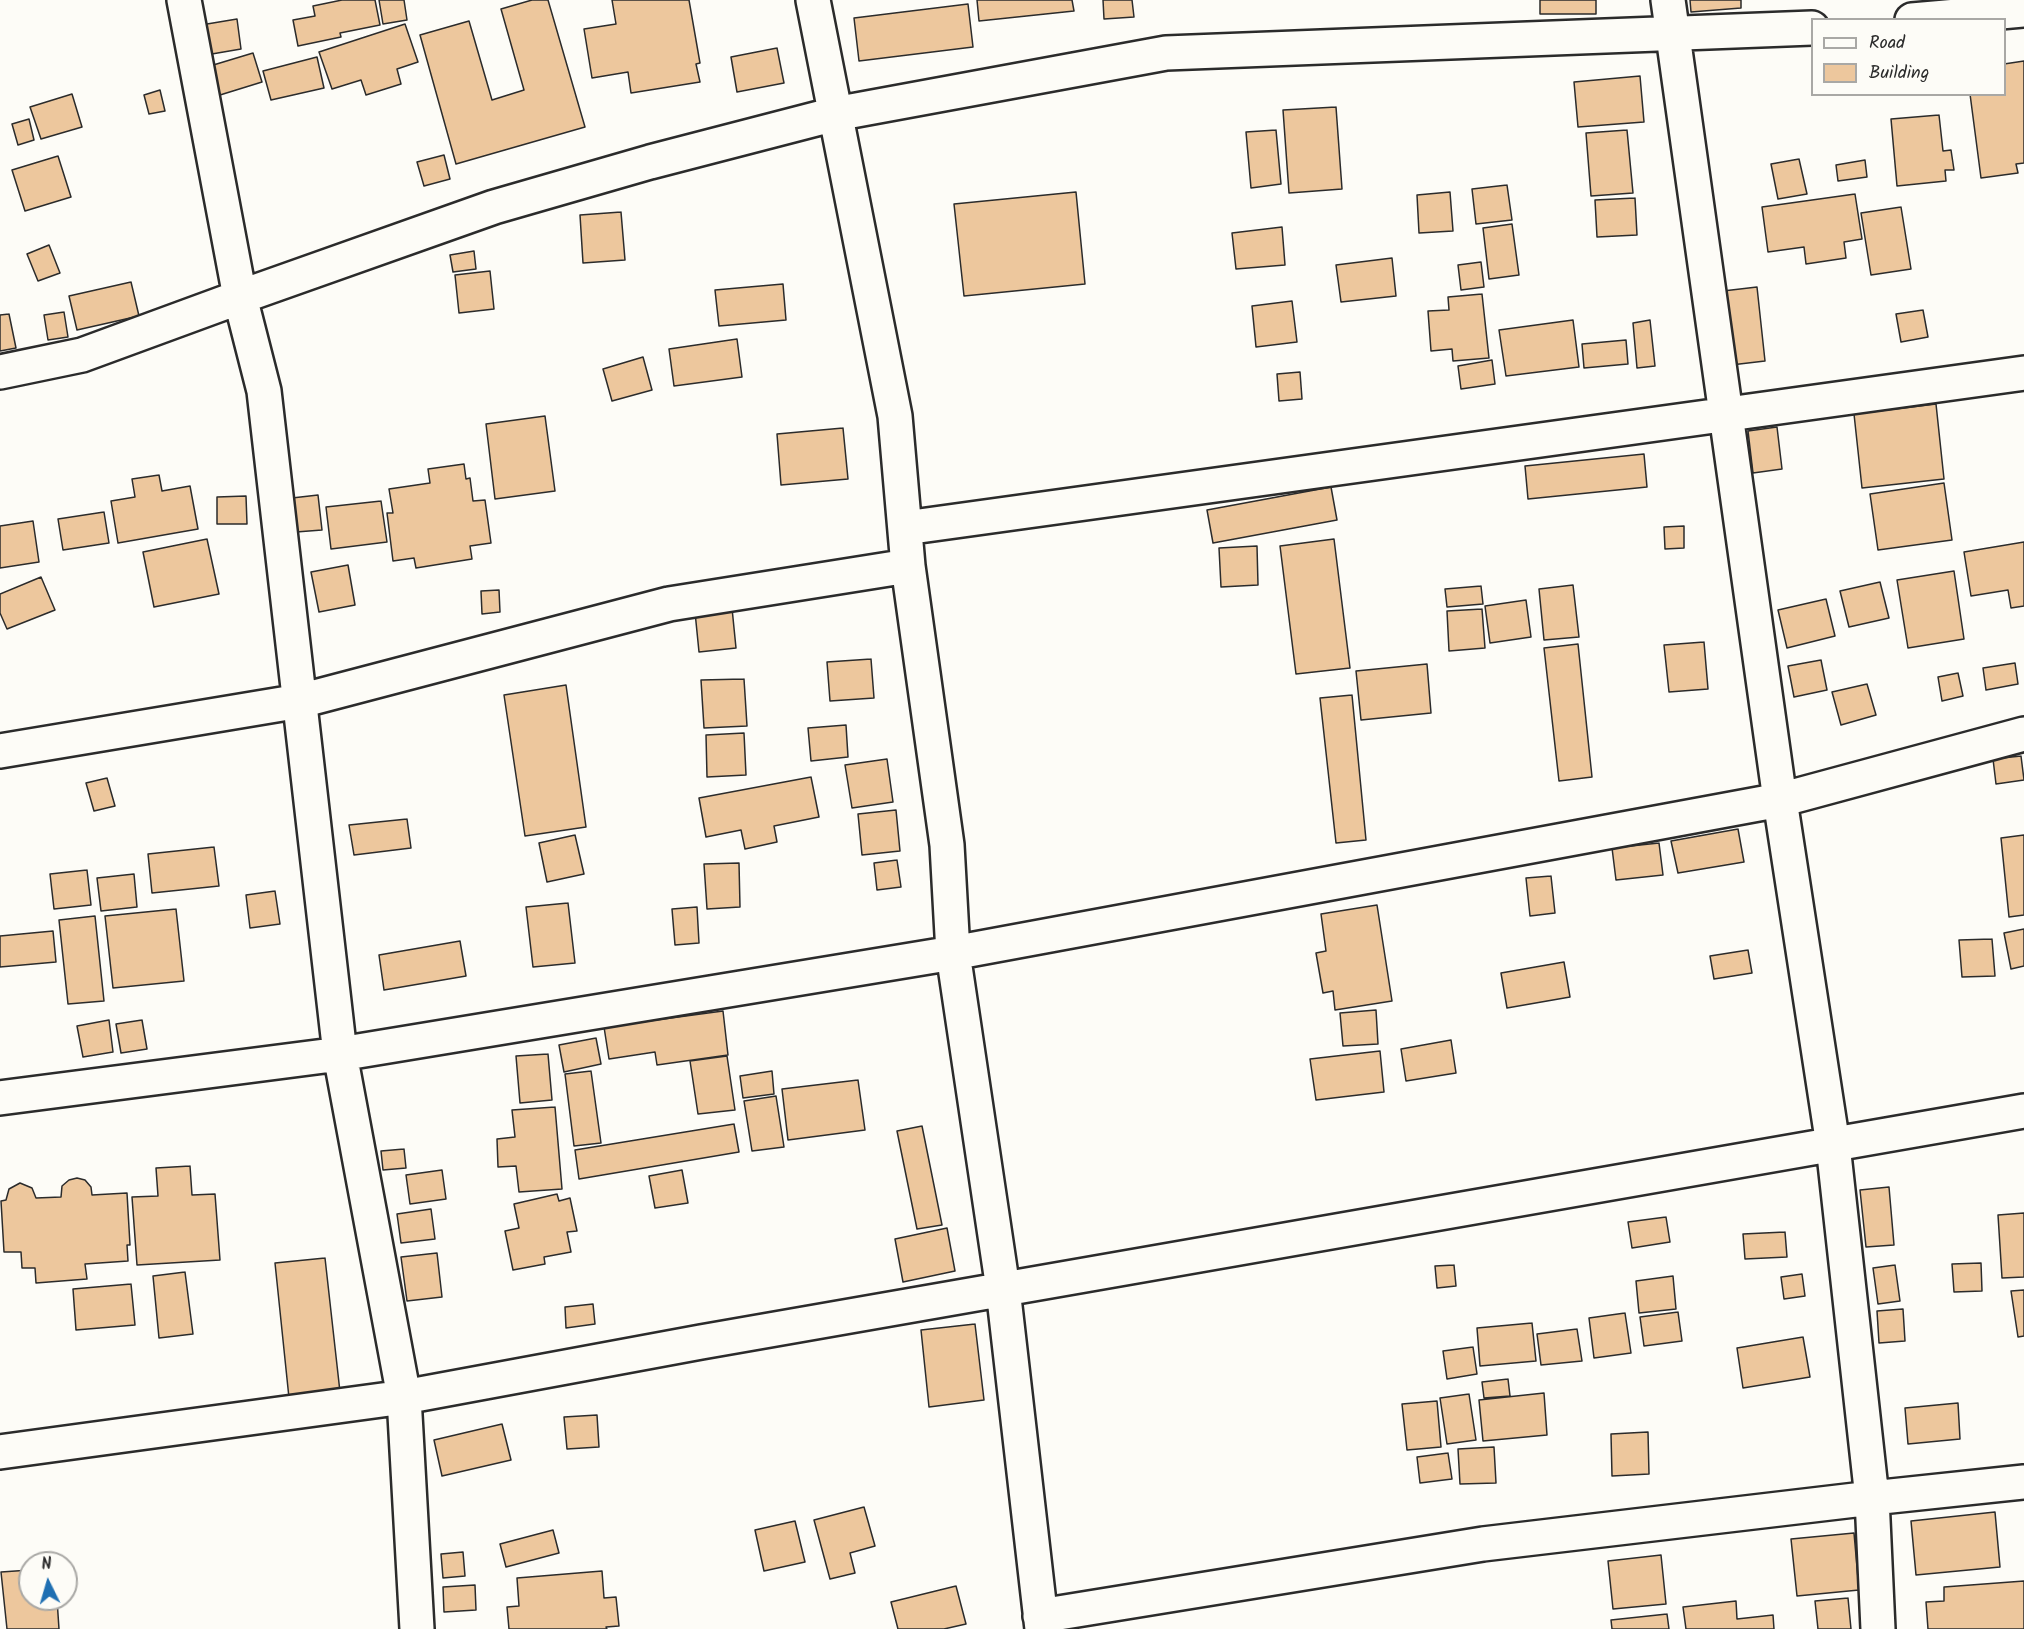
<!DOCTYPE html>
<style>
body{margin:0}
#map{position:relative;width:2024px;height:1629px;overflow:hidden;background:#fdfcf7;font-family:Kalam,sans-serif}
canvas{display:block}
.legend{position:absolute;left:1811px;top:18px;width:195px;height:78px;box-sizing:border-box;background:#fdfcf7;border:2px solid #a9a8a5;margin:0;padding:8px 10px;list-style:none;font-size:18px;color:#2b2b2b}
.legend li{display:flex;align-items:center;gap:12px;height:30px}
.legend b{width:30px;border:2px solid #a9a8a5}
.north{position:absolute;left:18px;top:1551px;width:60px;height:60px;box-sizing:border-box;background:#fdfcf7;border:2px solid #a9a8a5;border-radius:50%;rotate:355deg;font-size:16px;font-weight:700;line-height:24px;text-align:center;color:#2b2b2b}
.north::after{content:'';display:block;margin:auto;width:21px;height:27px;background:#1f6fb2;clip-path:polygon(50% 0,100% 100%,50% 72%,0 100%)}
</style>
<div id="map">
<canvas width="2024" height="1629"></canvas>
<ul class="legend">
<li><b style="height:8px;background:#fdfcf7"></b>Road</li>
<li><b style="height:16px;background:#edc79d"></b>Building</li>
</ul>
<div class="north">N</div>
</div>
<script>
const c = document.querySelector('canvas').getContext('2d');
c.lineJoin = 'round';
function fillPath(path, color) { c.fillStyle = color; c.fill(path, 'evenodd'); }
const poly = rows => new Path2D(rows.map(r => 'M' + r).join(''));
function trace(path, color, width, dash) { c.strokeStyle = color; c.lineWidth = width; c.lineCap = dash ? 'butt' : 'round'; c.setLineDash(dash || []); c.stroke(path); }
const building = poly([
 [342,0,375,0,380,25,340,33,341,37,298,46,293,20,315,16,313,6,342,0],
 [379,0,404,0,407,20,383,24,379,0],
 [532,0,548,0,585,127,456,164,420,35,469,21,492,100,524,90,501,9,532,0],
 [612,0,689,0,700,63,696,64,700,82,631,93,628,72,592,78,584,29,616,24,612,0],
 [977,0,1072,0,1074,11,979,21,977,0],
 [1103,0,1132,0,1134,17,1104,19,1103,0],
 [1540,0,1596,0,1596,14,1540,14,1540,0],
 [1690,0,1741,0,1741,8,1691,12,1690,0],
 [968,4,973,47,859,61,854,18,968,4],
 [237,19,241,49,206,55,201,25,237,19],
 [405,24,418,62,397,69,401,84,366,95,361,80,332,89,319,52,405,24],
 [777,48,784,83,737,92,731,57,777,48],
 [253,53,262,82,220,95,210,66,253,53],
 [317,57,324,88,271,100,263,71,317,57],
 [2024,61,2024,163,2016,164,2018,173,1981,178,1970,94,2004,94,2004,64,2024,61],
 [1640,76,1644,122,1578,127,1574,82,1640,76],
 [160,90,165,111,149,114,144,95,160,90],
 [72,94,82,127,41,139,30,107,72,94],
 [1336,107,1342,189,1289,193,1283,110,1336,107],
 [1939,115,1943,151,1951,150,1954,170,1945,170,1946,181,1897,186,1891,119,1939,115],
 [29,119,34,140,18,145,12,124,29,119],
 [1276,130,1281,184,1251,188,1246,132,1276,130],
 [1627,130,1633,193,1591,196,1586,133,1627,130],
 [444,155,450,179,424,186,417,162,444,155],
 [58,156,71,197,25,211,12,170,58,156],
 [1799,159,1807,194,1778,199,1771,164,1799,159],
 [1865,160,1867,177,1838,181,1836,165,1865,160],
 [1507,185,1512,220,1476,224,1472,189,1507,185],
 [1076,192,1085,284,964,296,954,204,1076,192],
 [1450,192,1453,231,1419,233,1417,195,1450,192],
 [1855,194,1862,239,1844,242,1846,258,1806,264,1804,247,1768,252,1762,207,1855,194],
 [1635,198,1637,235,1597,237,1595,200,1635,198],
 [1901,207,1911,269,1871,275,1861,213,1901,207],
 [621,212,625,260,583,263,580,215,621,212],
 [1512,224,1519,275,1489,279,1483,228,1512,224],
 [1282,227,1285,265,1236,269,1232,233,1282,227],
 [49,245,60,273,38,281,27,254,49,245],
 [474,251,476,269,453,272,450,255,474,251],
 [1392,258,1396,296,1341,302,1336,265,1392,258],
 [1481,262,1484,287,1461,290,1458,265,1481,262],
 [490,271,494,309,459,313,455,275,490,271],
 [131,282,139,316,77,330,69,296,131,282],
 [783,284,786,320,719,326,715,290,783,284],
 [1757,287,1765,361,1731,365,1723,291,1757,287],
 [1482,294,1489,358,1453,361,1452,349,1431,351,1428,311,1449,310,1448,297,1482,294],
 [1292,301,1297,342,1256,347,1252,306,1292,301],
 [1923,310,1928,337,1901,342,1896,314,1923,310],
 [64,312,68,337,48,340,44,315,64,312],
 [9,314,16,348,0,351,0,315,9,314],
 [1573,320,1579,367,1506,376,1499,330,1573,320],
 [1650,320,1655,366,1637,368,1633,323,1650,320],
 [737,339,742,377,674,386,669,349,737,339],
 [1626,340,1628,364,1584,368,1582,344,1626,340],
 [643,357,652,390,612,401,603,369,643,357],
 [1492,360,1495,384,1461,389,1458,366,1492,360],
 [1300,372,1302,399,1279,401,1277,374,1300,372],
 [1936,404,1944,479,1862,488,1854,414,1936,404],
 [545,416,555,491,495,499,486,424,545,416],
 [1777,427,1782,469,1753,473,1748,431,1777,427],
 [843,428,848,479,781,485,777,434,843,428],
 [1644,454,1647,487,1528,499,1525,466,1644,454],
 [464,464,466,479,470,478,473,501,485,500,491,543,470,546,472,559,416,568,414,558,393,561,387,513,393,513,389,489,430,483,428,469,464,464],
 [159,475,162,491,190,486,198,529,118,543,111,501,135,497,132,479,159,475],
 [1944,483,1952,540,1878,550,1870,494,1944,483],
 [1331,487,1337,520,1213,543,1207,510,1331,487],
 [318,495,322,530,296,532,292,498,318,495],
 [246,496,247,524,217,524,217,497,246,496],
 [381,501,387,542,331,549,326,507,381,501],
 [104,512,109,543,63,550,58,519,104,512],
 [33,521,39,562,0,568,0,526,33,521],
 [1684,526,1684,548,1665,549,1664,527,1684,526],
 [207,539,219,594,154,607,143,552,207,539],
 [1334,539,1350,668,1296,674,1280,546,1334,539],
 [2024,542,2024,606,2011,608,2008,590,1971,596,1964,552,2024,542],
 [1257,546,1258,585,1221,587,1219,548,1257,546],
 [348,565,355,605,319,612,311,572,348,565],
 [1954,571,1964,639,1908,648,1897,580,1954,571],
 [41,577,55,610,7,629,0,613,0,594,41,577],
 [1880,582,1889,618,1849,627,1840,591,1880,582],
 [1573,585,1579,637,1544,640,1539,589,1573,585],
 [1481,586,1483,604,1447,607,1445,589,1481,586],
 [499,590,500,612,482,614,481,591,499,590],
 [1826,599,1835,636,1787,648,1778,610,1826,599],
 [1526,600,1531,637,1490,643,1485,606,1526,600],
 [732,608,736,648,699,652,695,612,732,608],
 [1482,609,1485,648,1449,651,1447,611,1482,609],
 [1704,642,1708,689,1669,692,1664,645,1704,642],
 [1578,644,1592,777,1559,781,1544,648,1578,644],
 [871,659,874,698,830,701,827,662,871,659],
 [1821,660,1827,690,1794,697,1788,666,1821,660],
 [2015,663,2018,684,1986,690,1983,668,2015,663],
 [1427,664,1431,713,1361,720,1356,671,1427,664],
 [1958,673,1963,696,1942,701,1938,677,1958,673],
 [744,679,747,726,704,728,701,680,744,679],
 [1867,684,1876,715,1841,725,1832,692,1867,684],
 [566,685,586,827,525,836,504,695,566,685],
 [1352,695,1366,840,1336,843,1320,698,1352,695],
 [846,725,848,757,811,761,808,728,846,725],
 [744,733,746,775,707,777,706,735,744,733],
 [2021,756,2024,780,1996,784,1993,759,2021,756],
 [887,759,893,802,852,808,845,765,887,759],
 [811,777,819,817,774,826,777,842,745,849,741,830,706,837,699,798,811,777],
 [107,778,115,806,94,811,86,783,107,778],
 [896,810,900,851,862,855,858,814,896,810],
 [407,819,411,848,354,855,349,825,407,819],
 [1738,829,1744,862,1678,873,1671,841,1738,829],
 [575,835,584,874,547,882,539,843,575,835],
 [2024,835,2024,915,2009,917,2001,838,2024,835],
 [1659,843,1663,875,1616,880,1612,848,1659,843],
 [214,847,219,886,152,893,148,854,214,847],
 [897,860,901,887,877,890,874,863,897,860],
 [739,863,740,907,707,909,704,864,739,863],
 [87,870,91,905,54,909,50,874,87,870],
 [134,874,137,907,101,911,97,878,134,874],
 [1551,876,1555,913,1530,916,1526,878,1551,876],
 [275,891,280,924,250,928,246,895,275,891],
 [568,903,575,963,533,967,526,907,568,903],
 [1377,905,1392,1001,1335,1010,1333,991,1323,993,1316,953,1326,951,1321,914,1377,905],
 [697,907,699,943,675,945,672,909,697,907],
 [176,909,184,981,113,988,105,916,176,909],
 [95,916,104,1001,68,1004,59,920,95,916],
 [2024,929,2024,966,2011,969,2004,933,2024,929],
 [53,931,56,962,0,967,0,936,53,931],
 [1992,939,1995,976,1962,977,1959,940,1992,939],
 [460,941,466,976,384,990,379,955,460,941],
 [1748,950,1752,973,1714,979,1710,956,1748,950],
 [1564,962,1570,997,1507,1008,1501,973,1564,962],
 [1376,1010,1378,1044,1343,1046,1340,1013,1376,1010],
 [723,1011,728,1055,657,1065,655,1052,609,1059,604,1027,723,1011],
 [109,1020,113,1052,83,1057,77,1026,109,1020],
 [142,1020,147,1049,121,1053,116,1024,142,1020],
 [596,1038,601,1064,564,1072,559,1045,596,1038],
 [1451,1040,1456,1073,1406,1081,1401,1049,1451,1040],
 [1380,1051,1384,1092,1316,1100,1310,1059,1380,1051],
 [548,1054,552,1100,520,1103,516,1056,548,1054],
 [727,1056,735,1110,698,1114,690,1061,727,1056],
 [591,1071,601,1143,574,1146,565,1074,591,1071],
 [772,1071,774,1094,743,1098,740,1076,772,1071],
 [858,1080,865,1130,788,1140,782,1089,858,1080],
 [776,1096,784,1147,752,1151,744,1101,776,1096],
 [555,1107,562,1189,519,1192,516,1166,498,1167,497,1139,515,1137,512,1110,555,1107],
 [734,1124,739,1152,579,1179,575,1150,734,1124],
 [922,1126,942,1225,917,1229,897,1131,922,1126],
 [404,1149,406,1168,383,1170,381,1151,404,1149],
 [190,1166,192,1195,215,1194,220,1260,137,1265,132,1197,158,1196,156,1168,190,1166],
 [442,1170,446,1199,410,1204,406,1175,442,1170],
 [682,1170,688,1203,655,1208,649,1176,682,1170],
 [77,1178,85,1180,91,1187,92,1195,127,1193,130,1245,127,1245,128,1261,85,1264,87,1279,36,1283,35,1268,22,1268,21,1252,4,1252,1,1201,6,1200,9,1189,20,1183,32,1188,36,1198,61,1197,62,1186,69,1180,77,1178],
 [1889,1187,1894,1245,1866,1247,1860,1190,1889,1187],
 [557,1194,559,1201,570,1198,577,1231,567,1232,571,1252,544,1257,545,1264,513,1270,505,1231,519,1228,514,1204,557,1194],
 [431,1209,435,1239,401,1243,397,1214,431,1209],
 [2024,1213,2024,1277,2002,1278,1998,1215,2024,1213],
 [1666,1217,1670,1242,1632,1248,1628,1222,1666,1217],
 [947,1228,955,1271,903,1282,895,1239,947,1228],
 [1785,1232,1787,1257,1745,1259,1743,1234,1785,1232],
 [437,1253,442,1297,407,1301,401,1257,437,1253],
 [325,1258,340,1392,289,1398,275,1263,325,1258],
 [1981,1263,1982,1291,1954,1292,1952,1264,1981,1263],
 [1454,1265,1456,1286,1437,1288,1435,1266,1454,1265],
 [1895,1265,1900,1301,1878,1304,1873,1268,1895,1265],
 [185,1272,193,1334,159,1338,153,1276,185,1272],
 [1802,1274,1805,1296,1784,1299,1781,1277,1802,1274],
 [1673,1276,1676,1309,1639,1313,1636,1281,1673,1276],
 [131,1284,135,1325,76,1330,73,1289,131,1284],
 [2024,1290,2024,1336,2018,1337,2011,1291,2024,1290],
 [593,1304,595,1324,566,1328,565,1307,593,1304],
 [1903,1309,1905,1341,1879,1343,1877,1311,1903,1309],
 [1678,1312,1682,1341,1644,1346,1640,1317,1678,1312],
 [1625,1313,1631,1353,1594,1358,1589,1318,1625,1313],
 [1532,1323,1536,1361,1480,1366,1477,1328,1532,1323],
 [975,1324,984,1400,929,1407,921,1330,975,1324],
 [1577,1329,1582,1361,1541,1365,1537,1334,1577,1329],
 [1803,1337,1810,1377,1743,1388,1737,1348,1803,1337],
 [1473,1347,1477,1374,1447,1379,1443,1351,1473,1347],
 [1508,1379,1510,1396,1484,1398,1482,1382,1508,1379],
 [1544,1393,1547,1435,1483,1441,1479,1400,1544,1393],
 [1469,1394,1476,1440,1447,1444,1440,1398,1469,1394],
 [1437,1401,1441,1447,1407,1450,1402,1404,1437,1401],
 [1958,1403,1960,1439,1908,1444,1905,1408,1958,1403],
 [597,1415,599,1447,567,1449,564,1417,597,1415],
 [502,1424,511,1460,442,1476,434,1440,502,1424],
 [1648,1432,1649,1474,1612,1476,1611,1434,1648,1432],
 [1494,1447,1496,1483,1460,1484,1458,1449,1494,1447],
 [1448,1453,1452,1479,1420,1483,1417,1457,1448,1453],
 [864,1507,875,1546,850,1553,855,1573,830,1579,814,1520,864,1507],
 [1995,1512,2000,1567,1916,1575,1911,1521,1995,1512],
 [795,1521,805,1562,764,1571,755,1530,795,1521],
 [553,1530,559,1553,506,1567,500,1544,553,1530],
 [1854,1533,1859,1590,1797,1596,1791,1539,1854,1533],
 [463,1552,465,1576,443,1578,441,1554,463,1552],
 [1661,1555,1666,1604,1613,1609,1608,1561,1661,1555],
 [30,1570,30,1599,57,1599,59,1629,7,1629,1,1572,30,1570],
 [602,1571,604,1598,616,1597,619,1626,606,1627,607,1629,509,1629,507,1607,519,1606,517,1578,602,1571],
 [2024,1581,2024,1629,1928,1629,1926,1602,1944,1601,1944,1587,2024,1581],
 [475,1585,476,1610,444,1612,443,1587,475,1585],
 [956,1586,966,1624,944,1629,898,1629,891,1602,956,1586],
 [1848,1598,1851,1629,1818,1629,1815,1601,1848,1598],
 [1736,1601,1737,1619,1773,1615,1774,1629,1686,1629,1683,1607,1736,1601],
 [1667,1614,1669,1629,1612,1629,1611,1620,1667,1614]
]);
const street = poly([
 [184,0,240,297,264,391,340,1054,404,1397,417,1629],
 [813,0,895,416,908,566,947,845,953,953,1003,1289,1042,1629],
 [1668,0,1780,800,1833,1145,1872,1498,1878,1629],
 [1912,20,2024,10],
 [0,372,82,355,240,297,494,207,650,162,835,114,1166,53,1812,28],
 [905,528,2024,373],
 [0,751,300,701,669,604,908,566],
 [0,1098,340,1054,953,953,1780,800,2024,734],
 [0,1452,404,1397,701,1342,2024,1111],
 [1040,1616,1483,1544,1872,1498,2024,1482]
]);
fillPath(building, '#edc79d');
trace(building, '#2b2b2b', 1.5);
trace(street, '#2b2b2b', 38);
trace(street, '#fdfcf7', 33);
</script>
